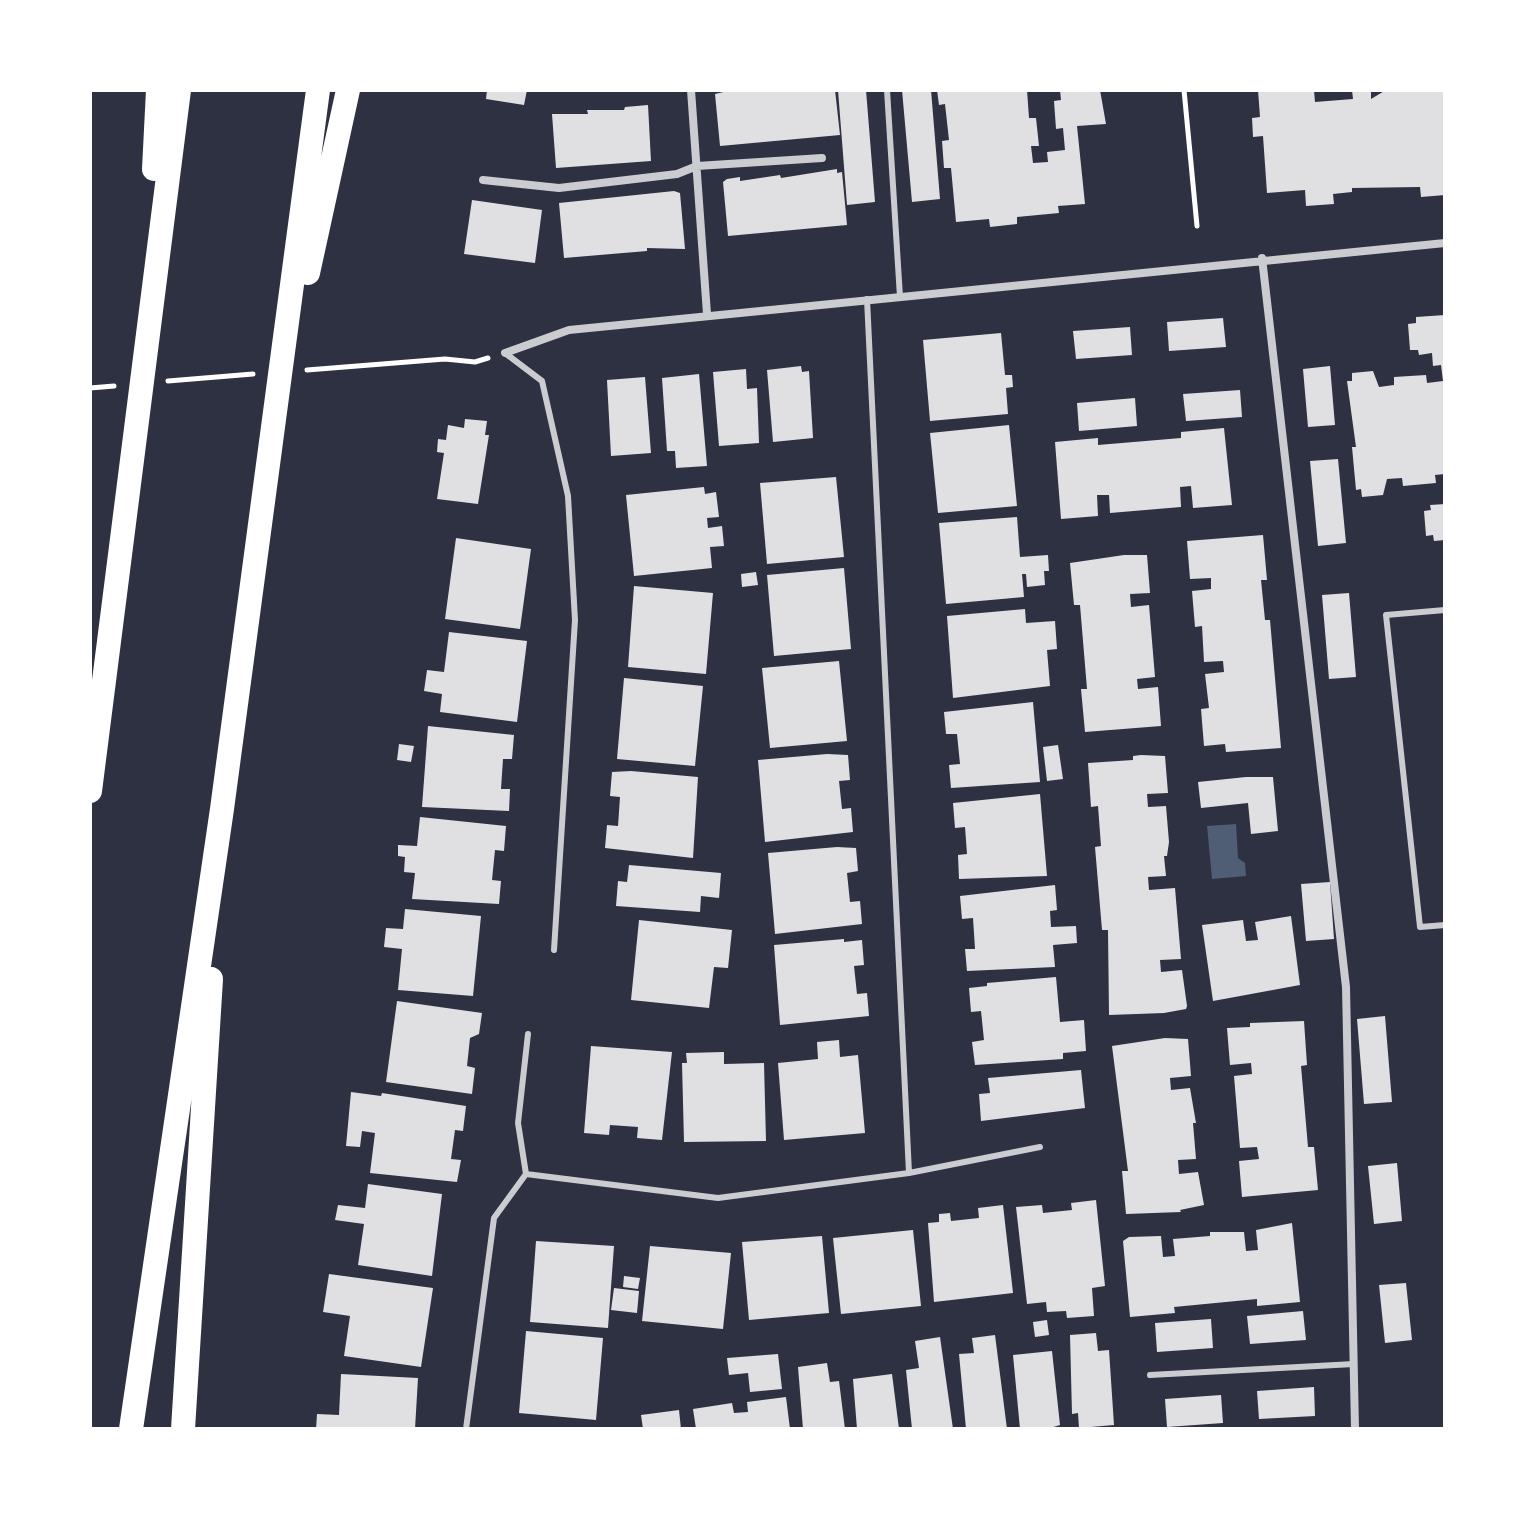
<!DOCTYPE html>
<style>
body{margin:0}
#map{position:relative;width:1535px;height:1519px;overflow:hidden;background:#2d3142;font-family:Manrope,sans-serif}
canvas{display:block}
.frame{position:absolute;inset:0;border:92px solid #fff;pointer-events:none}
</style>
<div id="map">
<canvas width="1535" height="1519"></canvas>
<div class="frame"></div>
</div>
<script>
const c = document.querySelector('canvas').getContext('2d');
c.lineJoin = 'round';
function fillPath(path, color) { c.fillStyle = color; c.fill(path, 'evenodd'); }
const poly = rows => new Path2D(rows.map(r => 'M' + r).join(''));
function trace(path, color, width, dash) { c.strokeStyle = color; c.lineWidth = width; c.lineCap = dash ? 'butt' : 'round'; c.setLineDash(dash || []); c.stroke(path); }
const water = poly([
 [1236,824,1238,858,1245,863,1246,876,1212,879,1207,826]
]);
const building = poly([
 [487,90,527,90,524,105,486,99],
 [732,90,835,90,840,135,720,146,715,94],
 [838,90,866,90,875,202,847,205],
 [902,90,931,90,940,199,912,202],
 [937,90,1027,90,1029,118,1036,118,1039,146,1031,146,1033,163,1048,162,1047,152,1065,150,1063,128,1056,129,1054,101,1061,100,1060,90,1100,90,1106,124,1077,126,1085,204,1058,206,1059,213,1017,217,1017,224,990,227,989,219,956,222,951,168,944,168,942,141,949,140,945,104,939,105],
 [1258,90,1314,90,1315,102,1353,99,1352,90,1371,90,1371,99,1386,90,1444,90,1445,195,1421,197,1420,187,1352,188,1352,192,1333,194,1334,204,1306,206,1305,190,1267,193,1263,136,1253,137,1252,118,1260,117],
 [648,105,651,161,556,168,552,114,588,114,587,110,624,110,625,107],
 [837,169,837,173,842,172,847,225,728,236,723,182,727,179,740,177,740,181,780,175,781,178],
 [674,191,680,193,685,249,647,248,647,251,564,258,559,203],
 [472,200,542,210,535,263,464,254],
 [1445,315,1445,474,1435,475,1436,483,1403,486,1402,478,1387,479,1383,495,1362,497,1361,489,1356,490,1352,447,1356,447,1347,381,1352,381,1352,373,1373,371,1379,387,1394,385,1394,377,1426,375,1427,383,1443,381,1441,365,1433,366,1432,353,1419,355,1418,350,1410,350,1408,324,1416,323,1416,317],
 [1223,318,1226,347,1169,351,1167,322],
 [1130,327,1132,355,1076,359,1073,331],
 [1001,333,1005,375,1012,375,1013,387,1006,388,1008,414,930,421,923,340],
 [801,366,802,372,809,371,813,438,773,442,767,370],
 [1330,366,1335,425,1308,427,1303,369],
 [746,369,747,389,757,388,759,443,719,446,713,372],
 [699,374,707,466,676,468,675,451,667,451,662,378],
 [645,377,651,453,611,456,607,380],
 [1240,390,1242,417,1186,421,1183,394],
 [1135,398,1137,426,1079,431,1077,403],
 [465,419,487,421,485,435,489,435,478,504,437,499,444,453,437,452,438,439,446,440,448,425,464,428],
 [1009,425,1017,506,938,513,930,433],
 [1224,428,1232,505,1193,508,1191,486,1180,487,1181,507,1110,513,1109,495,1097,495,1098,516,1061,519,1055,442,1098,438,1098,445,1181,438,1181,432],
 [1338,459,1346,543,1318,546,1310,461],
 [836,477,844,557,767,564,760,483],
 [704,487,705,494,716,492,719,517,707,518,708,528,722,526,724,546,710,547,712,568,634,576,626,495],
 [1445,504,1445,540,1434,541,1433,535,1426,536,1424,511,1431,510,1430,505],
 [1017,517,1020,557,1048,555,1049,571,1044,571,1045,585,1027,587,1026,574,1022,574,1024,597,946,604,939,523],
 [1263,535,1267,580,1261,580,1265,620,1270,620,1281,748,1226,752,1225,744,1204,746,1201,709,1209,708,1205,674,1224,672,1223,661,1204,662,1202,626,1195,627,1192,591,1211,589,1211,578,1190,579,1187,541],
 [456,538,531,549,520,629,445,619],
 [1124,555,1147,555,1150,593,1130,594,1131,607,1149,605,1155,677,1137,679,1138,689,1158,687,1161,726,1085,732,1081,689,1087,689,1080,605,1074,605,1070,563],
 [844,568,851,649,774,656,767,575],
 [756,572,758,585,742,587,741,574],
 [634,586,713,593,706,674,628,667],
 [1349,593,1356,677,1329,679,1322,595],
 [1025,609,1026,623,1055,621,1057,649,1047,650,1050,686,953,698,947,616],
 [449,632,527,641,517,722,440,712,442,694,424,691,427,670,444,672],
 [839,661,847,741,770,748,762,668],
 [624,678,703,686,695,766,617,759],
 [1033,702,1040,782,951,788,949,765,960,764,957,734,946,734,944,712],
 [428,726,514,735,512,759,503,759,501,789,510,789,509,811,422,807],
 [399,744,414,746,411,762,397,760],
 [1058,745,1063,779,1047,781,1043,747],
 [827,754,848,755,850,780,839,781,842,809,851,808,853,832,765,842,758,760],
 [1141,755,1165,756,1168,793,1147,794,1148,807,1166,806,1169,842,1167,856,1164,856,1166,876,1148,877,1149,890,1175,888,1181,959,1160,960,1161,972,1182,970,1187,1006,1186,1009,1164,1013,1109,1015,1108,930,1102,930,1095,847,1101,846,1098,806,1091,807,1088,763,1133,760,1133,756],
 [631,771,698,777,693,858,605,848,607,825,618,826,620,797,610,796,612,772],
 [1246,777,1273,777,1278,831,1251,834,1248,803,1201,808,1198,782],
 [1040,794,1047,876,959,879,958,855,967,854,965,827,955,828,953,803],
 [420,817,506,826,504,851,495,850,492,880,501,881,499,904,412,899,415,873,404,872,405,857,398,856,398,845,417,846],
 [837,847,856,848,858,871,847,873,850,902,860,901,862,924,775,934,768,853],
 [629,865,721,873,719,898,701,896,700,912,616,906,618,881,627,882],
 [1330,882,1334,939,1306,941,1301,884],
 [1055,885,1057,910,1050,911,1051,927,1076,926,1077,943,1053,945,1055,967,967,971,965,949,975,949,973,918,962,919,960,896],
 [405,909,481,916,473,996,398,990,402,949,384,947,386,928,403,929],
 [1291,916,1300,985,1213,1001,1202,925,1243,920,1246,941,1258,940,1255,922],
 [639,920,732,930,728,968,714,967,709,1008,631,1000],
 [844,939,844,942,862,940,864,965,854,966,857,994,867,993,869,1016,780,1025,774,945],
 [1056,977,1060,1022,1084,1020,1086,1051,1063,1053,1063,1059,975,1065,972,1042,984,1040,981,1011,971,1012,969,988,987,986,987,983],
 [397,1001,482,1013,479,1034,470,1038,467,1066,475,1068,472,1094,386,1082],
 [1385,1016,1392,1102,1364,1104,1357,1019],
 [1304,1021,1307,1065,1301,1066,1308,1147,1314,1147,1318,1190,1242,1197,1239,1161,1259,1159,1257,1147,1240,1148,1234,1076,1252,1074,1251,1063,1230,1065,1227,1028,1250,1027,1250,1023],
 [1165,1038,1188,1039,1191,1076,1170,1078,1171,1090,1190,1088,1196,1123,1193,1123,1196,1159,1178,1160,1179,1174,1198,1172,1204,1205,1180,1210,1181,1212,1126,1214,1122,1171,1128,1171,1112,1046],
 [839,1040,840,1057,858,1055,865,1133,784,1140,778,1063,818,1059,817,1042],
 [591,1046,672,1052,662,1140,637,1138,638,1127,610,1125,609,1135,584,1133],
 [724,1052,724,1064,764,1063,766,1141,684,1142,682,1063,687,1063,686,1053],
 [1081,1070,1085,1108,981,1121,979,1094,990,1093,988,1078],
 [351,1092,381,1096,382,1093,466,1106,463,1131,455,1130,451,1159,461,1160,457,1182,370,1173,375,1133,362,1131,360,1147,346,1146],
 [1397,1163,1402,1221,1374,1224,1368,1166],
 [368,1184,442,1194,432,1276,358,1265,364,1224,335,1220,338,1205,365,1208],
 [1096,1200,1105,1286,1092,1288,1094,1316,1067,1318,1066,1311,1047,1312,1046,1302,1027,1304,1016,1207,1042,1205,1043,1213,1072,1210,1071,1203],
 [1003,1205,1013,1293,934,1302,928,1223,939,1222,939,1214,950,1213,951,1221,979,1218,978,1208],
 [1292,1223,1300,1302,1257,1306,1257,1299,1174,1307,1175,1313,1130,1317,1123,1241,1129,1237,1161,1236,1163,1257,1175,1256,1173,1239,1210,1236,1210,1232,1244,1232,1246,1251,1258,1250,1256,1230],
 [913,1230,921,1306,841,1314,833,1238],
 [822,1236,829,1313,749,1320,742,1242],
 [536,1241,614,1246,608,1328,530,1322],
 [650,1246,731,1253,723,1329,642,1321],
 [329,1274,433,1288,421,1367,344,1356,350,1316,323,1312],
 [624,1276,640,1278,638,1289,623,1287],
 [1406,1283,1412,1340,1385,1343,1379,1285],
 [614,1288,639,1291,637,1313,611,1310],
 [1303,1311,1306,1340,1250,1344,1247,1316],
 [1211,1319,1213,1348,1157,1352,1155,1323],
 [1047,1320,1049,1335,1035,1337,1033,1322],
 [526,1331,603,1338,596,1420,519,1413],
 [1096,1333,1098,1351,1109,1350,1114,1425,1079,1428,1078,1413,1072,1414,1070,1335],
 [995,1335,1007,1429,966,1429,959,1354,974,1353,972,1338],
 [940,1337,953,1429,912,1429,906,1370,919,1368,915,1341],
 [1052,1351,1060,1425,1047,1429,1020,1429,1013,1355],
 [778,1354,782,1389,750,1392,748,1373,729,1375,727,1358],
 [827,1363,830,1382,839,1381,845,1429,803,1429,798,1367],
 [341,1374,418,1378,415,1429,316,1429,317,1414,339,1415],
 [892,1374,899,1429,857,1429,853,1379],
 [1314,1387,1315,1416,1259,1419,1257,1391],
 [1221,1395,1223,1423,1167,1427,1165,1399],
 [786,1397,790,1429,696,1429,693,1409,732,1403,734,1413,748,1412,747,1402],
 [679,1410,681,1429,643,1429,641,1415]
]);
const path = poly([
 [1184,90,1197,226],
 [307,370,445,359,475,362,488,358],
 [168,381,253,374],
 [90,388,114,386]
]);
const service = poly([
 [887,90,900,297],
 [867,299,909,1173],
 [505,353,542,381,568,496,575,620,554,950],
 [1445,610,1386,615,1420,927,1445,925],
 [526,1174,518,1123,528,1034],
 [1150,1375,1354,1364],
 [466,1429,494,1218,526,1174,718,1198,909,1173,1040,1147]
]);
const minor = poly([
 [691,90,707,314],
 [483,180,559,188,677,174,697,166,822,158],
 [1262,258,1346,987,1355,1429],
 [505,353,569,330,1445,243]
]);
const motorway = poly([
 [154,169,158,90],
 [308,273,348,90],
 [90,791,179,90],
 [131,1429,222,809,318,90],
 [183,1429,211,979]
]);
fillPath(water, '#4f5d75');
fillPath(building, '#e0e0e3');
trace(path, '#fff', 5);
trace(service, '#caccd0', 6);
trace(minor, '#caccd0', 8);
trace(motorway, '#fff', 24);
</script>
